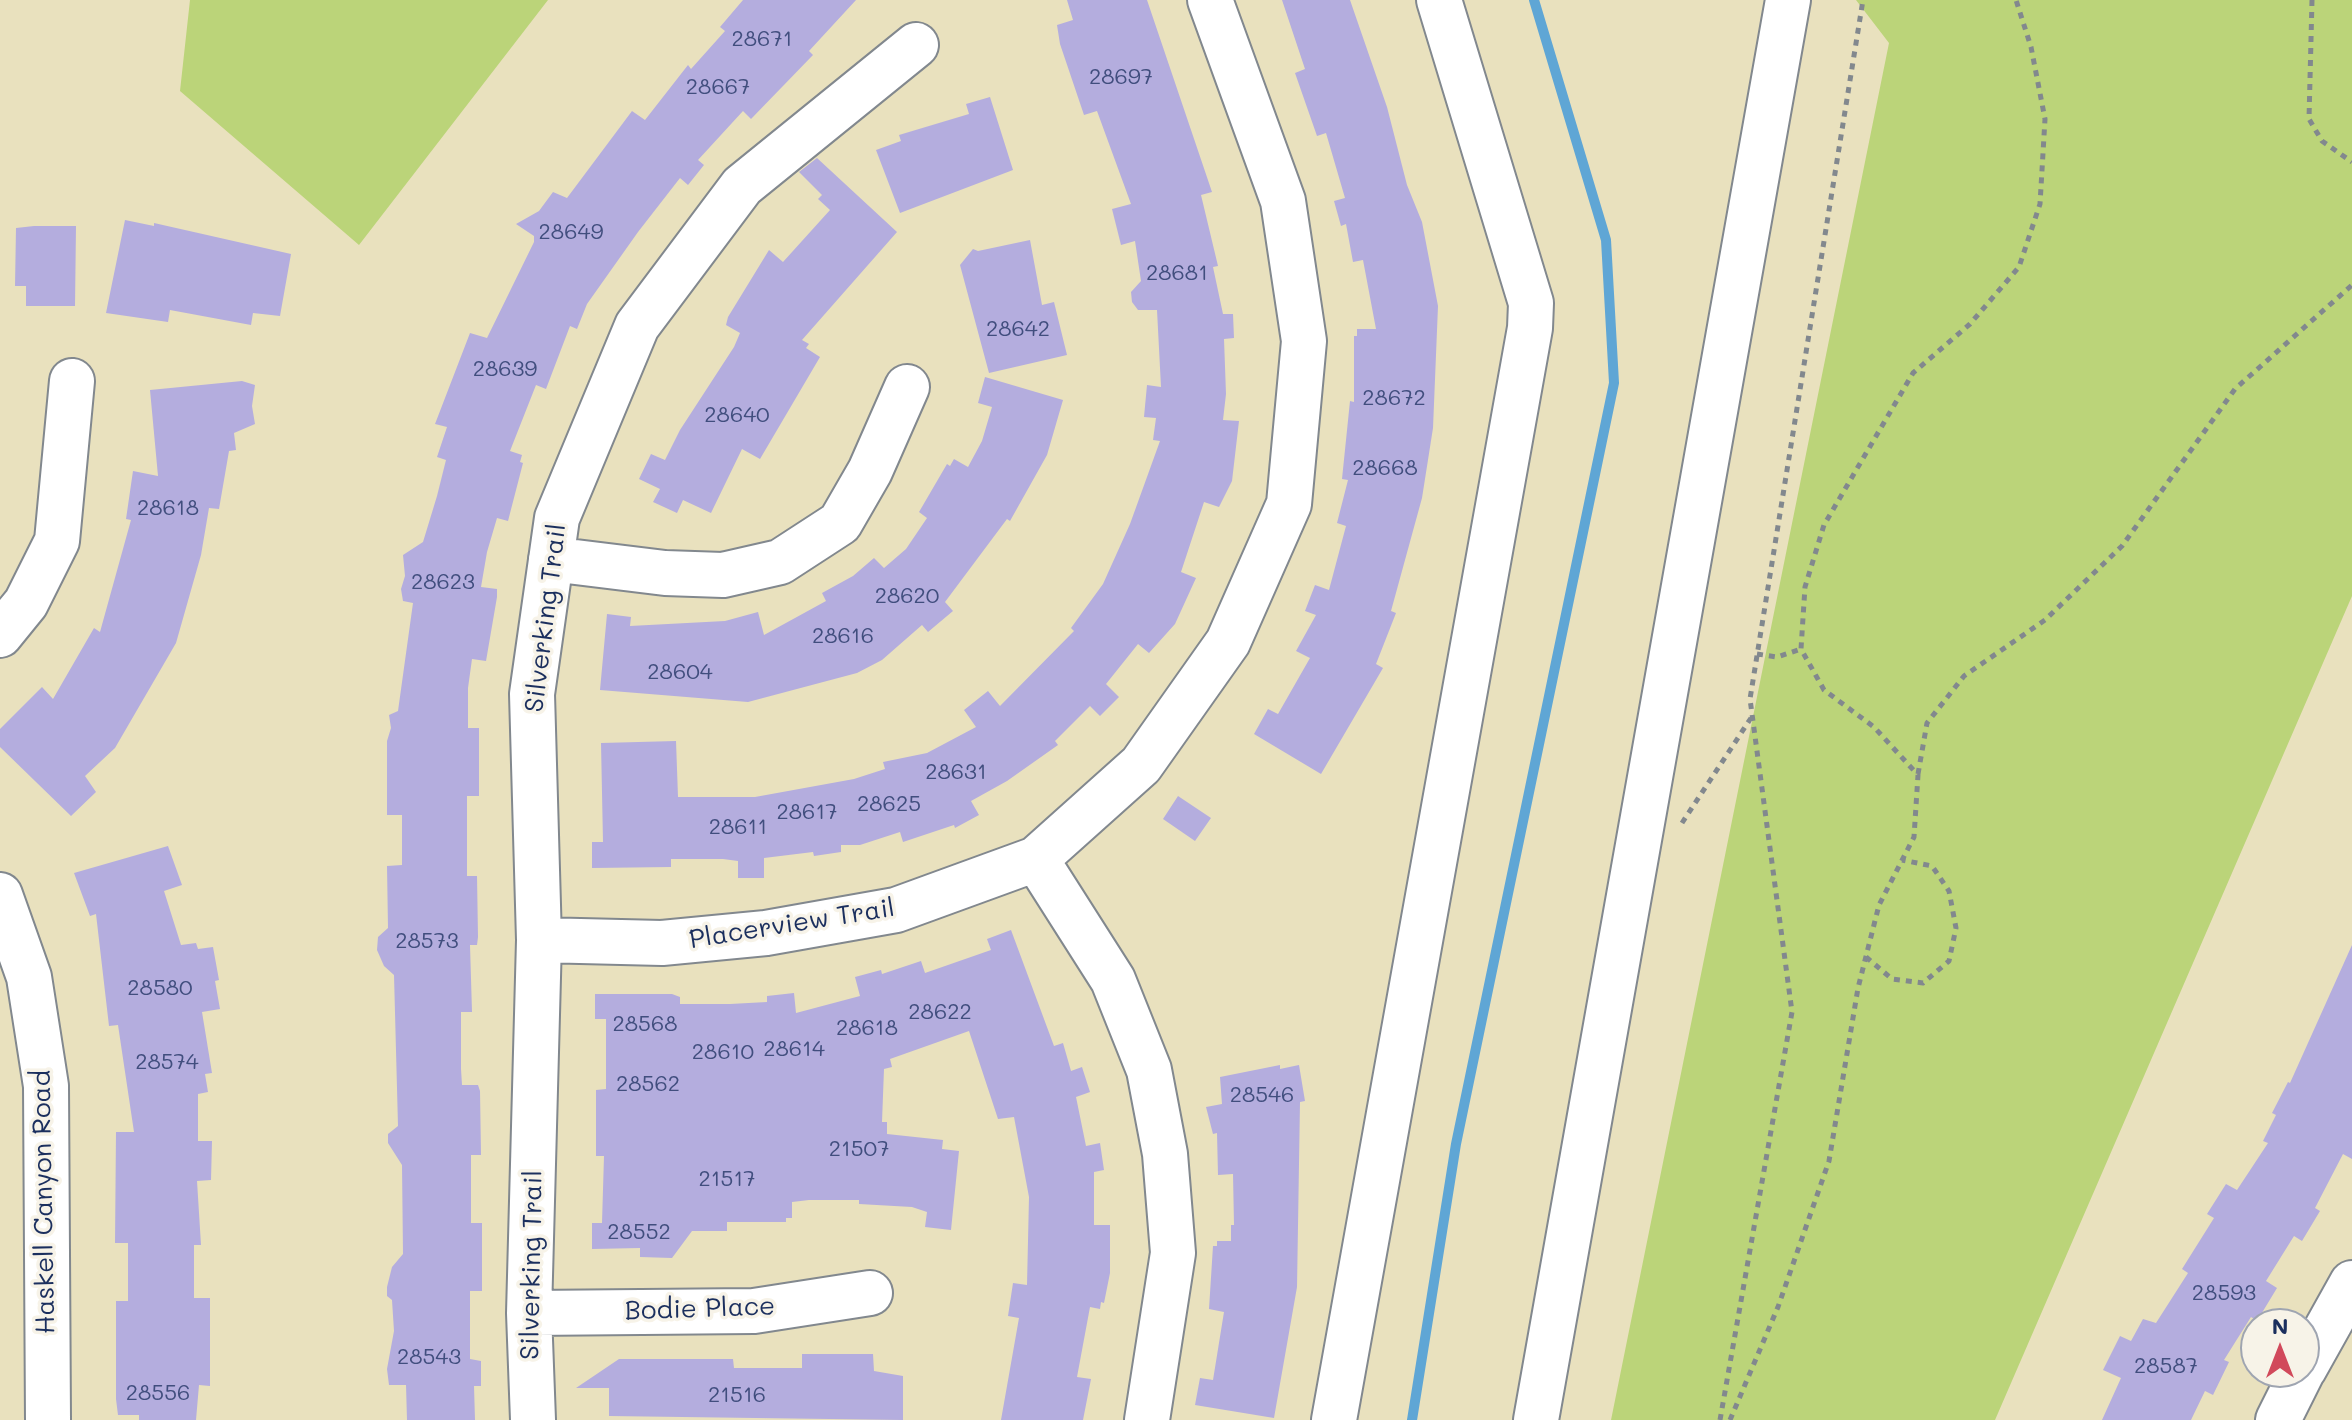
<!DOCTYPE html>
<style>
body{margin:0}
#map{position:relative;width:2352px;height:1420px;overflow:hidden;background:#e9e1be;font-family:Mali,sans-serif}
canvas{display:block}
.north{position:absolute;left:2240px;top:1308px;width:80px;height:80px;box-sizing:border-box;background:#f7f3e8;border:2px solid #9fa5b1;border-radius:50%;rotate:0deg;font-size:22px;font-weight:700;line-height:32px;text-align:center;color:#1b2f5e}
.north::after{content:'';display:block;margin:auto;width:28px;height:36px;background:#d1495b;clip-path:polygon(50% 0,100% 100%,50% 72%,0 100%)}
</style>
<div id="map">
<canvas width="2352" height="1420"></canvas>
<div class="north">N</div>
</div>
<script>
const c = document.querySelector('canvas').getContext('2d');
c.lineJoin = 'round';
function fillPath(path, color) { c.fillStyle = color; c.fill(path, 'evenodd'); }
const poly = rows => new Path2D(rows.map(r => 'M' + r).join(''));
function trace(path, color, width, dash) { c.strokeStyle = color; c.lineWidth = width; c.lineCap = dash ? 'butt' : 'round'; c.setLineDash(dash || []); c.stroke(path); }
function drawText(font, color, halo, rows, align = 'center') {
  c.font = font + ' Mali,sans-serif'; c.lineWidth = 7; c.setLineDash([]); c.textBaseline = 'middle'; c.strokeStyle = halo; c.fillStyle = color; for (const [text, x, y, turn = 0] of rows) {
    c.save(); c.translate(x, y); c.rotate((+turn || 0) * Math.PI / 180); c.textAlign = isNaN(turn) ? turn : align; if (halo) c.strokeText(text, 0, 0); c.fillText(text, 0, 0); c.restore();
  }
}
const green = poly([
 [190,0,548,0,359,245,180,91],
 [1856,0,2352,0,2352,596,1995,1420,1611,1420,1889,43]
]);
const stream = poly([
 [1412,1420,1456,1144,1614,383,1606,240,1534,0]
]);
const building = poly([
 [743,0,856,0,809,51,813,55,751,119,743,111,698,160,704,165,688,185,680,178,638,232,587,304,577,329,570,326,546,389,536,385,510,451,522,455,520,462,523,463,508,521,497,518,487,552,481,587,497,589,497,597,486,661,472,659,468,688,468,728,479,728,479,796,467,796,467,876,477,876,478,937,477,945,470,945,472,1012,461,1012,461,1069,462,1085,478,1085,480,1091,481,1155,471,1155,471,1223,482,1223,482,1291,470,1291,470,1359,481,1361,481,1386,474,1386,475,1420,407,1420,406,1385,389,1385,387,1369,394,1331,392,1300,387,1296,387,1287,392,1267,403,1254,402,1165,388,1143,388,1134,398,1126,394,975,384,966,377,950,378,937,388,928,387,866,402,865,402,815,387,815,387,741,391,728,389,715,398,711,413,603,403,601,401,589,405,576,403,555,423,542,437,496,446,460,437,457,447,427,435,424,470,333,487,338,534,242,534,236,516,224,539,211,553,192,567,198,632,111,645,120,688,65,691,69,725,31,720,27],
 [1067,0,1147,0,1212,192,1201,195,1218,266,1213,267,1223,314,1233,314,1234,338,1224,339,1226,394,1223,420,1239,421,1232,481,1219,507,1204,502,1181,572,1196,578,1175,624,1149,653,1138,644,1106,684,1119,697,1100,716,1090,706,1055,741,1058,745,1007,781,971,801,979,815,955,828,954,825,903,842,900,832,860,845,841,845,841,852,814,856,813,852,764,858,764,878,738,878,738,861,723,859,671,859,671,867,592,868,592,842,603,842,601,743,676,741,678,797,755,797,854,779,885,769,883,762,927,753,976,727,964,710,988,691,1000,706,1074,631,1071,628,1103,584,1130,524,1160,441,1153,440,1156,418,1144,417,1147,385,1161,387,1157,310,1138,310,1132,302,1131,292,1141,281,1135,241,1121,245,1112,209,1131,204,1097,111,1084,115,1060,44,1057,25,1073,20],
 [1282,0,1350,0,1387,107,1407,185,1422,222,1438,306,1433,428,1422,498,1391,611,1396,613,1376,664,1383,668,1321,774,1254,734,1268,709,1278,714,1310,658,1296,651,1316,615,1305,611,1315,585,1329,590,1346,526,1337,523,1348,480,1342,479,1350,401,1354,402,1354,336,1357,336,1357,329,1376,329,1363,260,1353,262,1346,224,1341,226,1334,201,1345,198,1326,133,1317,136,1295,73,1305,69],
 [990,97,1013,170,900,213,876,150,901,141,899,135,969,114,966,104],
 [817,158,897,232,802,340,809,344,806,348,820,357,760,459,742,449,711,513,683,500,677,513,653,502,660,489,639,479,651,454,665,460,680,430,734,347,740,333,726,325,728,317,769,250,783,262,830,210,818,199,822,195,799,172],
 [125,220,154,226,154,223,291,254,280,316,253,313,251,325,170,310,168,322,106,313],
 [34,226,76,226,75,306,26,306,26,286,15,286,16,228],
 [1030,240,1042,305,1054,302,1067,355,989,373,960,265,973,249,978,251],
 [985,377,1063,400,1047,455,1010,521,1007,519,945,602,953,611,928,632,922,625,882,660,857,673,748,702,600,690,607,614,631,617,630,626,725,621,758,612,764,635,826,601,822,593,853,576,874,558,884,568,906,549,927,518,919,512,947,464,950,466,954,459,968,467,982,441,992,407,978,403],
 [242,381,255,385,252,406,255,424,234,433,236,450,229,451,219,509,209,508,201,555,176,643,115,748,85,776,96,792,71,816,0,747,0,729,42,687,53,699,94,628,100,632,131,520,126,519,133,471,158,476,150,390],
 [1178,796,1211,818,1195,841,1163,819],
 [168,846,182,885,164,891,181,945,196,943,198,949,213,947,219,980,215,981,220,1009,202,1012,212,1073,205,1074,208,1092,198,1094,198,1141,212,1141,211,1180,197,1181,201,1245,194,1245,194,1298,210,1298,210,1386,199,1385,196,1420,139,1420,139,1415,118,1415,116,1399,116,1301,128,1301,128,1243,115,1243,116,1132,134,1132,118,1025,109,1026,96,914,90,916,74,873],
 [1011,930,1054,1046,1063,1043,1071,1071,1082,1067,1090,1092,1076,1097,1086,1146,1100,1143,1104,1170,1094,1172,1094,1225,1110,1225,1110,1273,1104,1303,1101,1302,1100,1309,1090,1307,1077,1377,1091,1379,1083,1420,1001,1420,1019,1318,1008,1316,1013,1283,1027,1285,1029,1197,1014,1117,998,1119,969,1031,890,1059,892,1067,884,1069,882,1122,887,1122,887,1134,943,1140,942,1149,959,1151,951,1230,925,1227,927,1212,912,1207,859,1204,859,1200,809,1200,792,1202,792,1218,786,1218,786,1222,727,1222,727,1231,692,1231,672,1258,640,1257,640,1248,592,1249,592,1223,602,1223,604,1156,596,1156,596,1090,606,1089,606,1019,595,1019,595,994,672,994,680,997,680,1004,730,1004,767,1002,767,996,794,993,796,1013,860,996,855,977,881,970,882,974,921,961,925,973,991,950,987,939],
 [2352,945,2352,1159,2343,1154,2315,1208,2320,1211,2302,1241,2294,1236,2266,1281,2277,1288,2257,1321,2251,1317,2224,1360,2229,1362,2213,1395,2205,1391,2191,1420,2102,1420,2121,1378,2103,1370,2120,1336,2131,1341,2143,1319,2156,1323,2188,1273,2182,1269,2214,1218,2207,1214,2226,1184,2237,1190,2268,1143,2263,1141,2276,1115,2272,1113,2288,1082,2290,1083],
 [1280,1065,1280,1069,1299,1065,1305,1101,1300,1102,1297,1287,1274,1418,1195,1405,1200,1378,1213,1380,1224,1312,1209,1309,1213,1246,1217,1246,1217,1241,1231,1241,1231,1225,1234,1225,1233,1174,1218,1175,1217,1133,1213,1134,1206,1107,1222,1104,1220,1077],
 [802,1354,873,1354,874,1371,903,1376,903,1420,609,1416,609,1388,576,1388,619,1359,733,1359,734,1368,802,1368]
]);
const path = poly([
 [2312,0,2309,119,2322,141,2352,162],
 [1757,654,1777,657,1801,649],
 [1918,774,1927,723,1964,676,2045,620,2122,546,2235,389,2352,285],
 [1682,823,1751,718],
 [1866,957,1892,979,1923,983,1949,961,1956,928,1949,891,1932,866,1902,860],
 [1720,1420,1792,1012,1750,699,1863,0],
 [1730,1420,1778,1307,1829,1161,1858,988,1879,905,1914,837,1918,775,1874,727,1824,690,1801,649,1805,587,1824,525,1913,373,1970,324,2019,267,2040,204,2045,119,2031,47,2016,0]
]);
const minor = poly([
 [551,559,665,573,723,575,780,562,840,523,870,471,907,387],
 [0,635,26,603,57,541,72,381],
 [1036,859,1113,980,1149,1070,1165,1154,1173,1253,1147,1420],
 [0,895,29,977,46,1086,48,1420],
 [539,940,662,943,766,933,896,910,1036,859,1141,765,1228,642,1289,504,1304,341,1283,201,1210,0],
 [529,1313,754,1311,870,1293],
 [2304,1369,2352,1283],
 [533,1420,529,1313,539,940,532,694,557,518,637,326,742,186,916,45],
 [1334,1420,1530,328,1531,303,1439,0],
 [1536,1420,1788,0],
 [2278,1420,2302,1372]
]);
const numberNames = [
 ["28671",762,39],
 ["28697",1121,77],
 ["28667",718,87],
 ["28649",571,232],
 ["28681",1177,273],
 ["28642",1018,329],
 ["28639",505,369],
 ["28672",1394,398],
 ["28640",737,415],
 ["28668",1385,468],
 ["28618",168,508],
 ["28623",443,582],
 ["28620",907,596],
 ["28616",843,636],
 ["28604",680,672],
 ["28631",956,772],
 ["28625",889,804],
 ["28617",807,812],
 ["28611",738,827],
 ["28573",427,941],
 ["28580",160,988],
 ["28622",940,1012],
 ["28568",645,1024],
 ["28618",867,1028],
 ["28614",794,1049],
 ["28610",723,1052],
 ["28574",167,1062],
 ["28562",648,1084],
 ["28546",1262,1095],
 ["21507",859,1149],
 ["21517",727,1179],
 ["28552",639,1232],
 ["28593",2224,1293],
 ["28543",429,1357],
 ["28587",2166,1366],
 ["28556",158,1393],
 ["21516",737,1395]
];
const streetNames = [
 ["Silverking Trail",546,618,-83],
 ["Placerview Trail",792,924,-9],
 ["Haskell Canyon Road",44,1202,-91],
 ["Silverking Trail",532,1265,-89],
 ["Bodie Place",700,1309,-2]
];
fillPath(green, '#bbd479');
trace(stream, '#5fa6d5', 10);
fillPath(building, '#b4adde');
trace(minor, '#82888e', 48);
trace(path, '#82888e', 5, [6, 6]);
trace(minor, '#fff', 44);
drawText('22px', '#414e7e', null, numberNames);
drawText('26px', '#1b2f5e', '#f7f3e8', streetNames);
</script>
